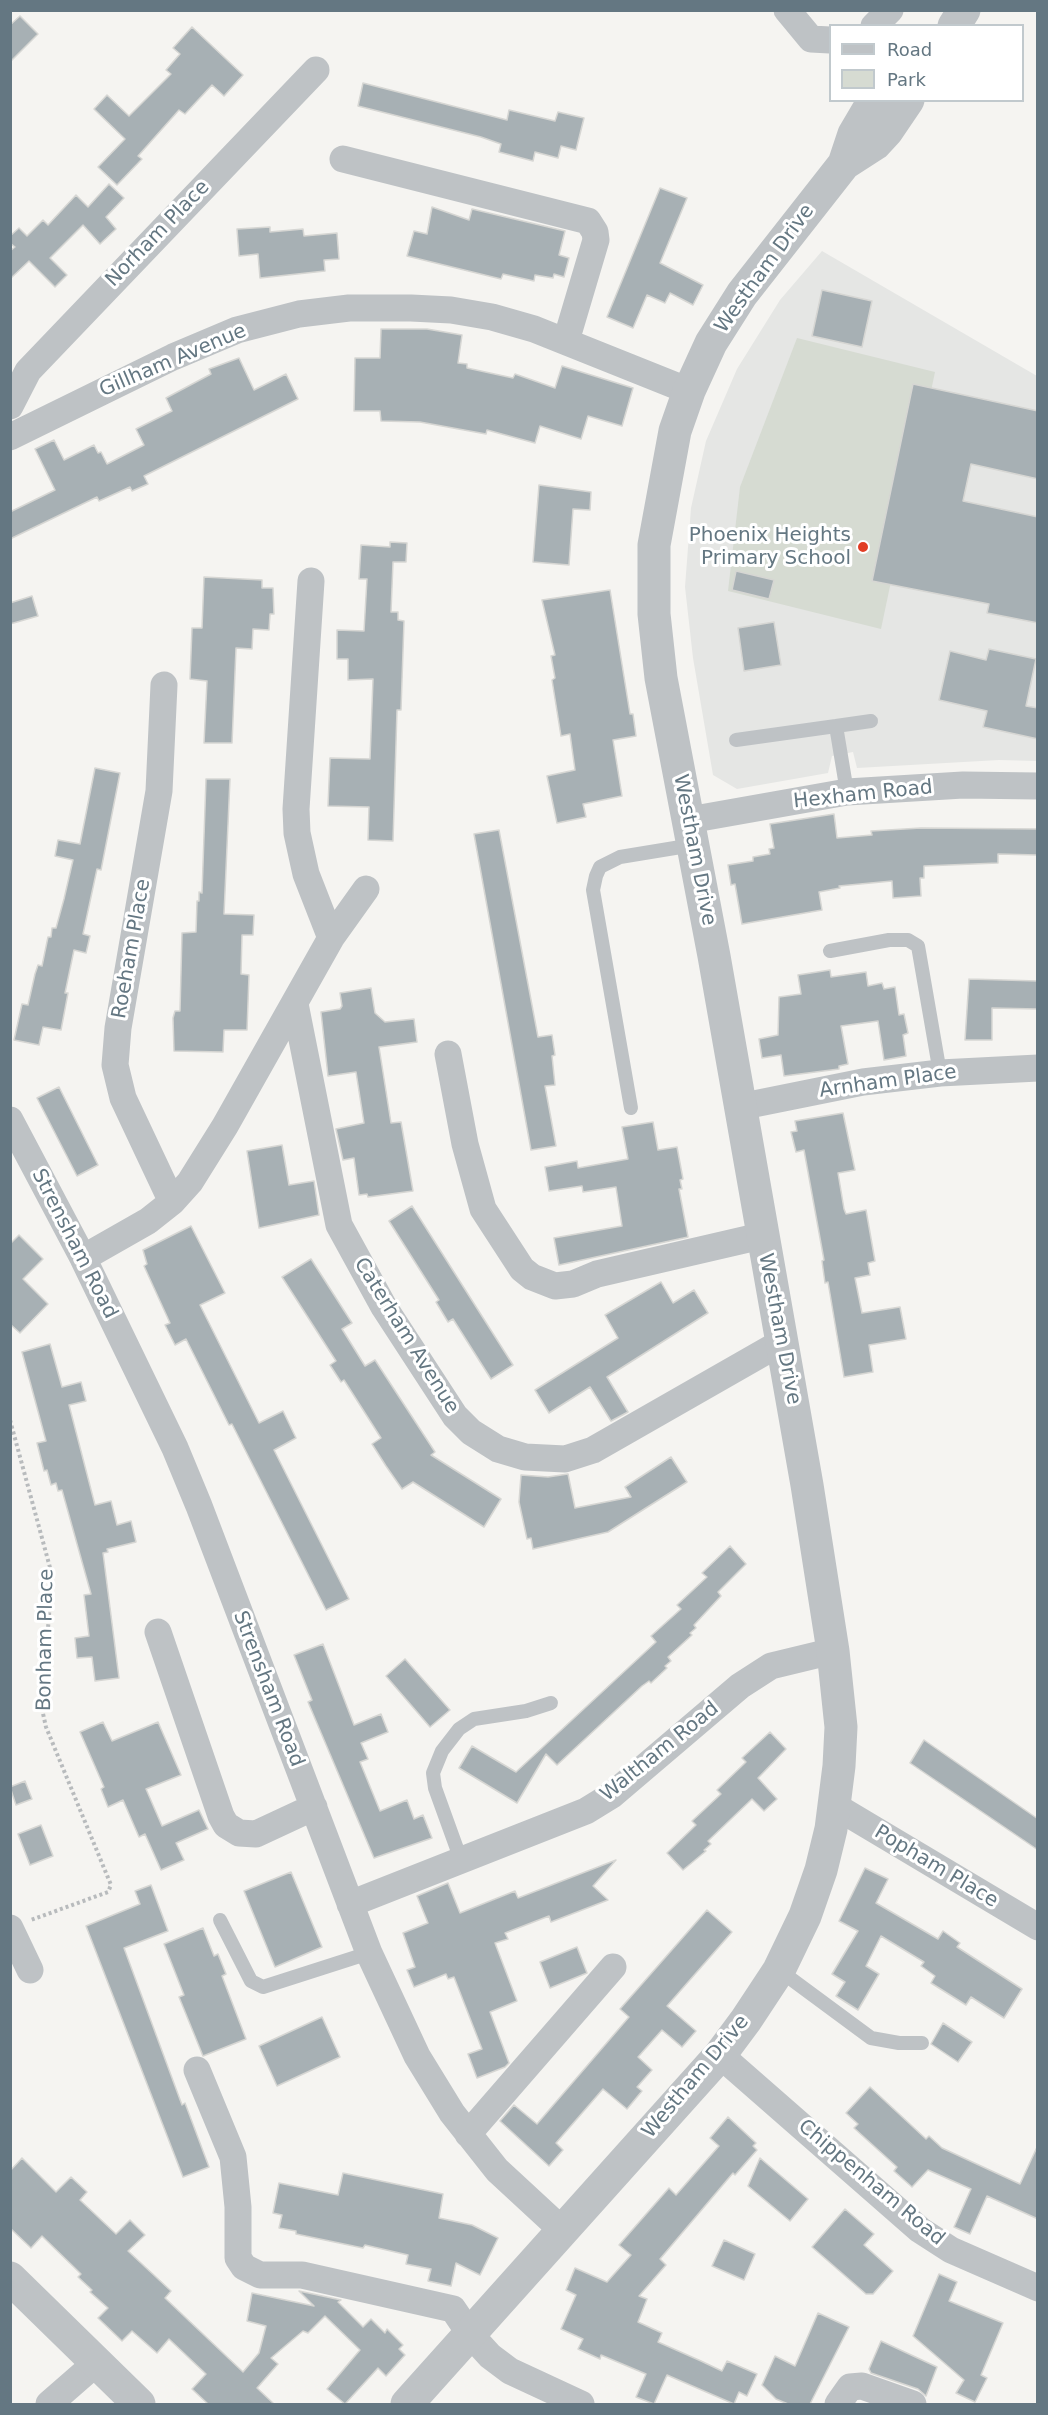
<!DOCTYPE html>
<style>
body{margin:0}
#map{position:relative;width:1048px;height:2415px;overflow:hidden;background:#f5f4f1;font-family:"DejaVu Sans",sans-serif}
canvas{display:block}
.frame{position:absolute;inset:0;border:12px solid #647782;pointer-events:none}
.legend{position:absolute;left:829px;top:24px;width:195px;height:78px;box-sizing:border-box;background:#fff;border:2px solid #c1c9cd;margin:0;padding:8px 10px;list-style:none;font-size:18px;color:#647782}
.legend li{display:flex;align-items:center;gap:12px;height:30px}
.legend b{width:30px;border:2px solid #c1c9cd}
</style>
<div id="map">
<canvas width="1048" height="2415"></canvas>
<div class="frame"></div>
<ul class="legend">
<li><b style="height:8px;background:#bec2c5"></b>Road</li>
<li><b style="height:16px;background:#d6dbd2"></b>Park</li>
</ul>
</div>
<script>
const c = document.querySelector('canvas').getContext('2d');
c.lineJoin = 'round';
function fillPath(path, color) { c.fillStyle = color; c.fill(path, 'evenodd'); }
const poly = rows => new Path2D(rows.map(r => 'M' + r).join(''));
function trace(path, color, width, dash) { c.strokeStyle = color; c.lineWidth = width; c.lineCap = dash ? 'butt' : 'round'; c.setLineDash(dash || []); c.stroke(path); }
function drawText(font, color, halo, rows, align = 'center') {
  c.font = font + ' "DejaVu Sans",sans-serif'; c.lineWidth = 6; c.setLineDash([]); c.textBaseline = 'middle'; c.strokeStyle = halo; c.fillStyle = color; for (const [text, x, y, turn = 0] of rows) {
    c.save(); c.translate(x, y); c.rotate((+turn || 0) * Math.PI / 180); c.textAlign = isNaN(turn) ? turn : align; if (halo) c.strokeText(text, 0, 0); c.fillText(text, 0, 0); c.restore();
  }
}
const built = poly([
 [822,251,1037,376,1037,761,999,760,857,768,853,752,832,756,828,773,737,789,713,775,693,658,685,587,691,508,706,441,737,369,780,300]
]);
const green = poly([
 [797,338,935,372,881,629,728,591,740,487]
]);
const building = poly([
 [20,16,38,34,10,62,10,25,20,16],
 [192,27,243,75,224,96,212,85,185,114,179,110,138,156,142,159,117,185,98,167,125,139,94,109,107,95,129,116,171,74,166,70,180,54,173,48,192,27],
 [363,83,507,120,509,110,555,121,558,112,584,118,576,150,561,146,558,158,535,152,533,161,499,152,501,144,481,137,358,106,363,83],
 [109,184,124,198,106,217,116,229,100,244,83,225,50,258,67,275,55,287,29,261,10,279,10,251,15,247,10,243,10,236,19,228,27,236,43,220,48,225,76,195,88,207,109,184],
 [660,188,687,198,660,263,703,285,693,305,670,293,665,303,647,295,633,328,607,317,660,188],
 [432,207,469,220,472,209,565,231,559,255,569,258,564,277,554,274,553,278,535,275,534,281,503,274,501,279,407,256,414,231,427,234,432,207],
 [270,227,270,232,303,229,304,236,337,233,339,259,324,260,325,271,260,278,258,254,239,256,237,229,270,227],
 [822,290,872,301,862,347,812,336,822,290],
 [381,329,427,329,462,335,458,363,467,364,467,368,513,378,515,374,555,388,562,366,633,388,622,426,588,416,581,439,540,426,535,443,487,430,486,434,420,422,381,421,380,411,354,411,355,358,380,358,381,329],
 [239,358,254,390,286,374,298,399,144,476,148,484,132,491,130,487,99,501,97,497,10,539,10,512,55,490,35,449,54,440,64,460,94,445,98,453,101,452,107,464,144,445,136,429,172,411,166,398,211,374,209,369,239,358],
 [913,384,1038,411,1038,479,971,464,963,501,1038,517,1038,623,987,613,989,604,872,581,913,384],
 [539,485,591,492,590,510,573,509,569,565,533,562,539,485],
 [390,542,407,543,406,562,393,562,391,612,398,612,398,620,404,621,401,710,397,710,393,841,368,840,369,807,328,806,330,758,370,759,373,679,348,680,348,659,337,659,337,630,364,631,367,579,359,579,361,545,390,547,390,542],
 [736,571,774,580,769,599,732,590,736,571],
 [204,577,262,580,262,588,273,588,274,614,270,614,269,630,253,629,252,649,236,648,232,743,204,743,207,681,190,679,192,628,202,628,204,577],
 [610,590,630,714,633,714,636,736,613,740,622,796,583,804,586,817,557,823,547,776,575,770,570,734,561,736,552,680,555,678,551,656,555,655,542,600,610,590],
 [32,596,38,616,10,624,10,603,32,596],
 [774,622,781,665,744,671,738,628,774,622],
 [989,649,1036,659,1026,706,1038,708,1038,739,983,727,987,711,939,700,950,651,986,660,989,649],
 [95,768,120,773,101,870,97,869,83,934,90,936,86,953,74,950,65,993,68,993,61,1030,43,1027,39,1045,14,1040,22,1004,28,1005,35,974,38,965,42,966,48,937,51,937,52,928,56,928,64,899,73,860,55,856,58,840,80,844,95,768],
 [206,779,230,779,224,914,254,915,253,935,242,935,241,974,249,975,247,1030,224,1030,223,1052,174,1051,173,1018,175,1011,180,1011,182,933,196,932,197,901,199,901,199,892,202,893,206,779],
 [834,814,837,838,872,835,871,831,921,828,1038,829,1038,855,998,854,998,863,924,866,924,878,920,878,921,896,893,898,892,881,839,886,840,888,819,892,822,910,742,924,735,884,731,885,728,865,753,861,753,857,770,854,769,849,774,848,770,824,834,814],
 [499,830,538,1037,552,1035,555,1055,552,1056,555,1085,545,1086,556,1146,531,1150,474,834,499,830],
 [830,970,831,977,866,972,868,986,882,983,884,989,895,987,899,1015,904,1014,908,1033,903,1035,906,1056,884,1060,878,1021,841,1026,848,1064,839,1066,839,1069,784,1076,781,1055,762,1058,759,1039,778,1035,779,997,801,994,798,975,830,970],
 [969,979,1038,981,1038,1009,992,1008,992,1040,965,1040,969,979],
 [371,988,375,1013,385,1022,414,1019,417,1042,379,1047,391,1123,401,1122,413,1191,368,1197,367,1194,359,1195,354,1158,343,1160,336,1129,364,1123,356,1072,328,1076,321,1012,340,1009,342,1006,340,993,371,988],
 [59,1087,98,1165,77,1176,37,1098,59,1087],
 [843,1113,855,1170,838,1173,844,1209,846,1214,866,1210,875,1261,868,1263,870,1275,855,1278,862,1313,900,1307,906,1339,869,1345,873,1372,844,1377,828,1282,825,1283,822,1261,824,1260,804,1150,796,1152,791,1132,797,1131,795,1121,843,1113],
 [653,1122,658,1150,677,1147,683,1179,680,1180,682,1189,679,1189,688,1237,559,1265,554,1238,622,1226,616,1187,583,1192,582,1186,549,1191,545,1167,577,1161,578,1168,628,1159,622,1127,653,1122],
 [282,1145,289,1185,314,1181,319,1215,259,1228,247,1151,282,1145],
 [412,1206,513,1365,491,1379,453,1319,448,1322,436,1302,439,1300,389,1221,412,1206],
 [191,1226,225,1293,200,1305,259,1423,283,1411,296,1438,274,1450,349,1599,326,1610,232,1424,229,1425,186,1339,175,1345,165,1325,170,1323,144,1266,147,1264,143,1250,191,1226],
 [19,1235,43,1259,23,1279,48,1304,20,1333,10,1324,10,1244,19,1235],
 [311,1259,352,1323,342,1329,365,1366,375,1360,435,1452,431,1455,501,1499,484,1527,413,1482,402,1489,386,1466,372,1444,381,1438,344,1380,341,1382,330,1365,336,1361,282,1277,311,1259],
 [661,1282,673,1303,694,1290,708,1313,607,1377,628,1412,611,1421,590,1387,549,1413,535,1390,618,1338,605,1315,661,1282],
 [50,1344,62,1387,81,1382,86,1401,69,1405,95,1505,111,1501,117,1525,131,1521,136,1542,107,1549,108,1552,103,1553,119,1678,95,1681,92,1657,77,1658,75,1638,89,1636,84,1595,91,1594,62,1490,58,1491,56,1483,51,1485,47,1470,44,1471,37,1443,46,1441,22,1352,50,1344],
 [671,1457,687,1482,608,1532,533,1549,531,1538,527,1539,519,1502,521,1475,548,1477,568,1474,575,1508,631,1497,625,1487,671,1457],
 [730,1546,746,1564,718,1592,721,1596,694,1625,696,1628,690,1633,692,1635,668,1657,671,1661,665,1666,667,1668,651,1683,649,1681,642,1686,557,1765,546,1754,517,1803,459,1768,472,1746,516,1772,656,1642,651,1636,681,1609,677,1605,707,1577,702,1573,730,1546],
 [323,1644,354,1725,381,1714,388,1732,361,1743,368,1759,360,1762,380,1811,407,1800,414,1819,423,1815,432,1838,374,1858,308,1702,312,1700,294,1655,323,1644],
 [405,1659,450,1710,430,1727,386,1676,405,1659],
 [103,1722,112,1741,158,1722,181,1775,146,1789,162,1826,199,1810,208,1829,176,1843,184,1860,161,1870,145,1834,139,1837,123,1800,108,1807,101,1789,104,1787,80,1732,103,1722],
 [770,1732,786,1749,758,1778,777,1799,764,1811,752,1799,708,1841,711,1844,704,1850,706,1851,683,1870,667,1853,696,1825,692,1821,721,1794,717,1790,746,1762,742,1758,770,1732],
 [924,1740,1038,1819,1038,1850,910,1763,924,1740],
 [25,1781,32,1799,16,1805,10,1787,25,1781],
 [41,1825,53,1856,30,1865,18,1834,41,1825],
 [616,1860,593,1886,608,1900,551,1922,549,1916,505,1933,508,1939,495,1943,517,2001,490,2012,509,2063,505,2067,477,2078,468,2054,482,2049,454,1977,448,1979,446,1974,414,1987,407,1970,415,1967,403,1933,428,1923,417,1896,448,1883,460,1913,515,1891,518,1898,616,1860],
 [865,1868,888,1879,876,1903,938,1939,943,1931,960,1943,957,1947,1022,1989,1004,2018,971,1997,966,2005,931,1983,935,1976,921,1966,924,1962,881,1936,866,1966,879,1974,858,2010,836,1996,845,1982,832,1974,858,1931,839,1921,865,1868],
 [291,1872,322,1947,275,1967,244,1891,291,1872],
 [151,1885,168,1931,124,1948,182,2105,185,2103,209,2167,183,2177,86,1926,140,1904,135,1891,151,1885],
 [707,1910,732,1932,667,2006,696,2031,682,2047,662,2030,638,2057,652,2070,637,2087,642,2091,627,2109,603,2089,556,2143,563,2150,549,2166,500,2121,514,2105,537,2124,629,2017,620,2009,707,1910],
 [203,1928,214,1956,218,1954,226,1974,222,1976,246,2039,203,2056,179,1997,184,1995,164,1944,203,1928],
 [577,1947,587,1973,550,1988,540,1962,577,1947],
 [322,2017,340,2057,277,2086,259,2046,322,2017],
 [943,2023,972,2042,958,2062,931,2044,943,2023],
 [870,2087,926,2139,929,2136,942,2148,1020,2184,1038,2145,1038,2219,987,2196,970,2234,954,2227,971,2189,928,2170,912,2187,894,2171,897,2167,854,2128,858,2124,846,2113,870,2087],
 [728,2117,756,2143,753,2146,757,2150,735,2175,733,2173,660,2259,666,2265,639,2296,647,2299,638,2322,662,2333,658,2342,701,2361,722,2371,727,2361,757,2374,747,2396,739,2392,734,2404,667,2375,654,2404,636,2397,646,2374,601,2355,600,2359,578,2349,583,2339,561,2329,576,2295,566,2290,575,2268,607,2282,631,2255,619,2245,669,2188,676,2195,719,2146,710,2138,728,2117],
 [22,2158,56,2192,71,2177,87,2192,80,2200,116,2234,130,2220,145,2235,128,2251,171,2291,165,2298,243,2372,259,2353,266,2326,247,2321,252,2293,314,2306,299,2291,341,2300,338,2302,363,2327,371,2319,385,2333,387,2329,403,2345,399,2349,405,2355,386,2376,378,2368,345,2404,327,2389,360,2350,325,2316,308,2333,303,2331,271,2358,278,2364,257,2388,274,2404,208,2404,192,2389,206,2374,169,2339,157,2353,132,2331,122,2341,98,2318,108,2308,90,2292,92,2290,78,2277,81,2274,42,2236,31,2248,10,2228,10,2171,22,2158],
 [760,2158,808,2199,790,2221,748,2186,760,2158],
 [343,2173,443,2194,439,2218,472,2225,498,2238,480,2275,456,2263,451,2286,428,2281,431,2269,406,2264,408,2255,365,2245,363,2248,296,2234,296,2231,279,2228,282,2215,273,2213,279,2183,338,2195,343,2173],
 [845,2209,874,2234,864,2245,893,2271,873,2294,866,2294,812,2247,845,2209],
 [724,2240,755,2254,744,2280,712,2266,724,2240],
 [939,2274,957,2282,949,2301,1003,2323,981,2375,987,2378,975,2402,956,2393,964,2380,913,2336,939,2274],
 [818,2313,849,2327,810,2404,788,2404,776,2399,762,2385,775,2356,795,2366,818,2313],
 [881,2341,937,2367,926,2396,918,2389,871,2373,869,2369,881,2341]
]);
const path = poly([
 [10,1420,52,1575,42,1709,46,1727,111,1885,108,1892,31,1920]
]);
const service = poly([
 [836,726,871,721],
 [736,740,836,726,847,792],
 [830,951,889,940,908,940,918,946,940,1073],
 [631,1108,593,890,596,876,600,867,620,857,693,845],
 [461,1860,435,1788,433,1773,442,1751,459,1729,474,1719,526,1711,551,1703],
 [220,1920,251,1981,263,1987,369,1953],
 [779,1970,871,2038,899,2043,922,2043]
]);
const minor = poly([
 [787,10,811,39,830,40],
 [874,26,890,10],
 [343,159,588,221,595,232,596,240,566,341],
 [10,406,28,371,316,70],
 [10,437,173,357,237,330,299,314,349,308,411,308,451,310,492,317,534,329,689,391],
 [311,581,296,809,297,833,306,874,331,938],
 [164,685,159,791,118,1028,115,1065,123,1098,172,1202],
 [689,820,847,792,963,785,1038,786],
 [295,1004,339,1225,384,1307,455,1416,471,1432,498,1449,525,1457,565,1459,593,1450,782,1342],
 [448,1054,465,1144,483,1209,522,1269,532,1277,555,1286,573,1284,597,1274,761,1236],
 [739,1107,863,1082,940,1073,1038,1068],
 [10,1120,83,1258,175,1448,199,1506,369,1953,417,2056,452,2113,497,2170,563,2231],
 [83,1258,148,1221,172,1202,190,1182,225,1126,331,938,366,889],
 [158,1632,221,1816,226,1825,239,1833,256,1834,314,1807],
 [835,1806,1038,1927],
 [350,1904,586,1811,612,1795,740,1686,771,1666,833,1651],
 [10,1928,30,1970],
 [720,2055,920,2230,951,2250,1038,2288],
 [197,2070,233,2157,238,2207,238,2258,244,2267,260,2275,302,2275,453,2309,470,2334,490,2356,510,2371,581,2404],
 [468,2134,613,1967],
 [49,2404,96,2363],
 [838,2404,850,2387,862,2386,913,2404]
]);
const tertiary = poly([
 [954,26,964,10],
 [844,164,875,144,887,131,908,100],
 [10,2278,139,2404],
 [407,2404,720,2055,746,2020,779,1970,805,1916,821,1870,831,1829,839,1766,841,1727,833,1651,807,1485,714,956,661,678,654,614,654,545,675,431,689,391,711,343,742,294,844,164,854,134,874,100]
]);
const markers = [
 [863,547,6,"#e13d24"]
];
const streetNames = [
 ["Norham Place",158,234,-46],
 ["Westham Drive",765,269,-54],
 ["Gillham Avenue",173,361,-23],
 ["Hexham Road",863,795,-6],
 ["Westham Drive",694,850,79],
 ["Roeham Place",132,949,-80],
 ["Arnham Place",888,1082,-8],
 ["Strensham Road",74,1244,63],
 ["Westham Drive",779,1329,79],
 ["Caterham Avenue",406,1336,58],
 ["Bonham Place",46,1640,-89],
 ["Strensham Road",268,1689,69],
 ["Waltham Road",660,1752,-39],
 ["Popham Place",936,1867,31],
 ["Westham Drive",696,2077,-50],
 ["Chippenham Road",871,2183,40]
];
const poiNames = [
 ["Phoenix Heights",851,536],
 ["Primary School",851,559]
];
fillPath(built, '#e5e6e4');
fillPath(green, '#d6dbd2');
fillPath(building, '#a7b0b4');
trace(building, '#d6d6d3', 1.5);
trace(path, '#b8bbbd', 4, [3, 3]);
trace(service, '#bec2c5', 14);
trace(minor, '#bec2c5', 27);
trace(tertiary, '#bec2c5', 33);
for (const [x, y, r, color] of markers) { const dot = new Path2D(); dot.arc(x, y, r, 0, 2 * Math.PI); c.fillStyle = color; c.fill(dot); trace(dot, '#fff', 2); }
drawText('20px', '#647782', '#fff', streetNames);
drawText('20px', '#647782', '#fff', poiNames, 'right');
</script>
